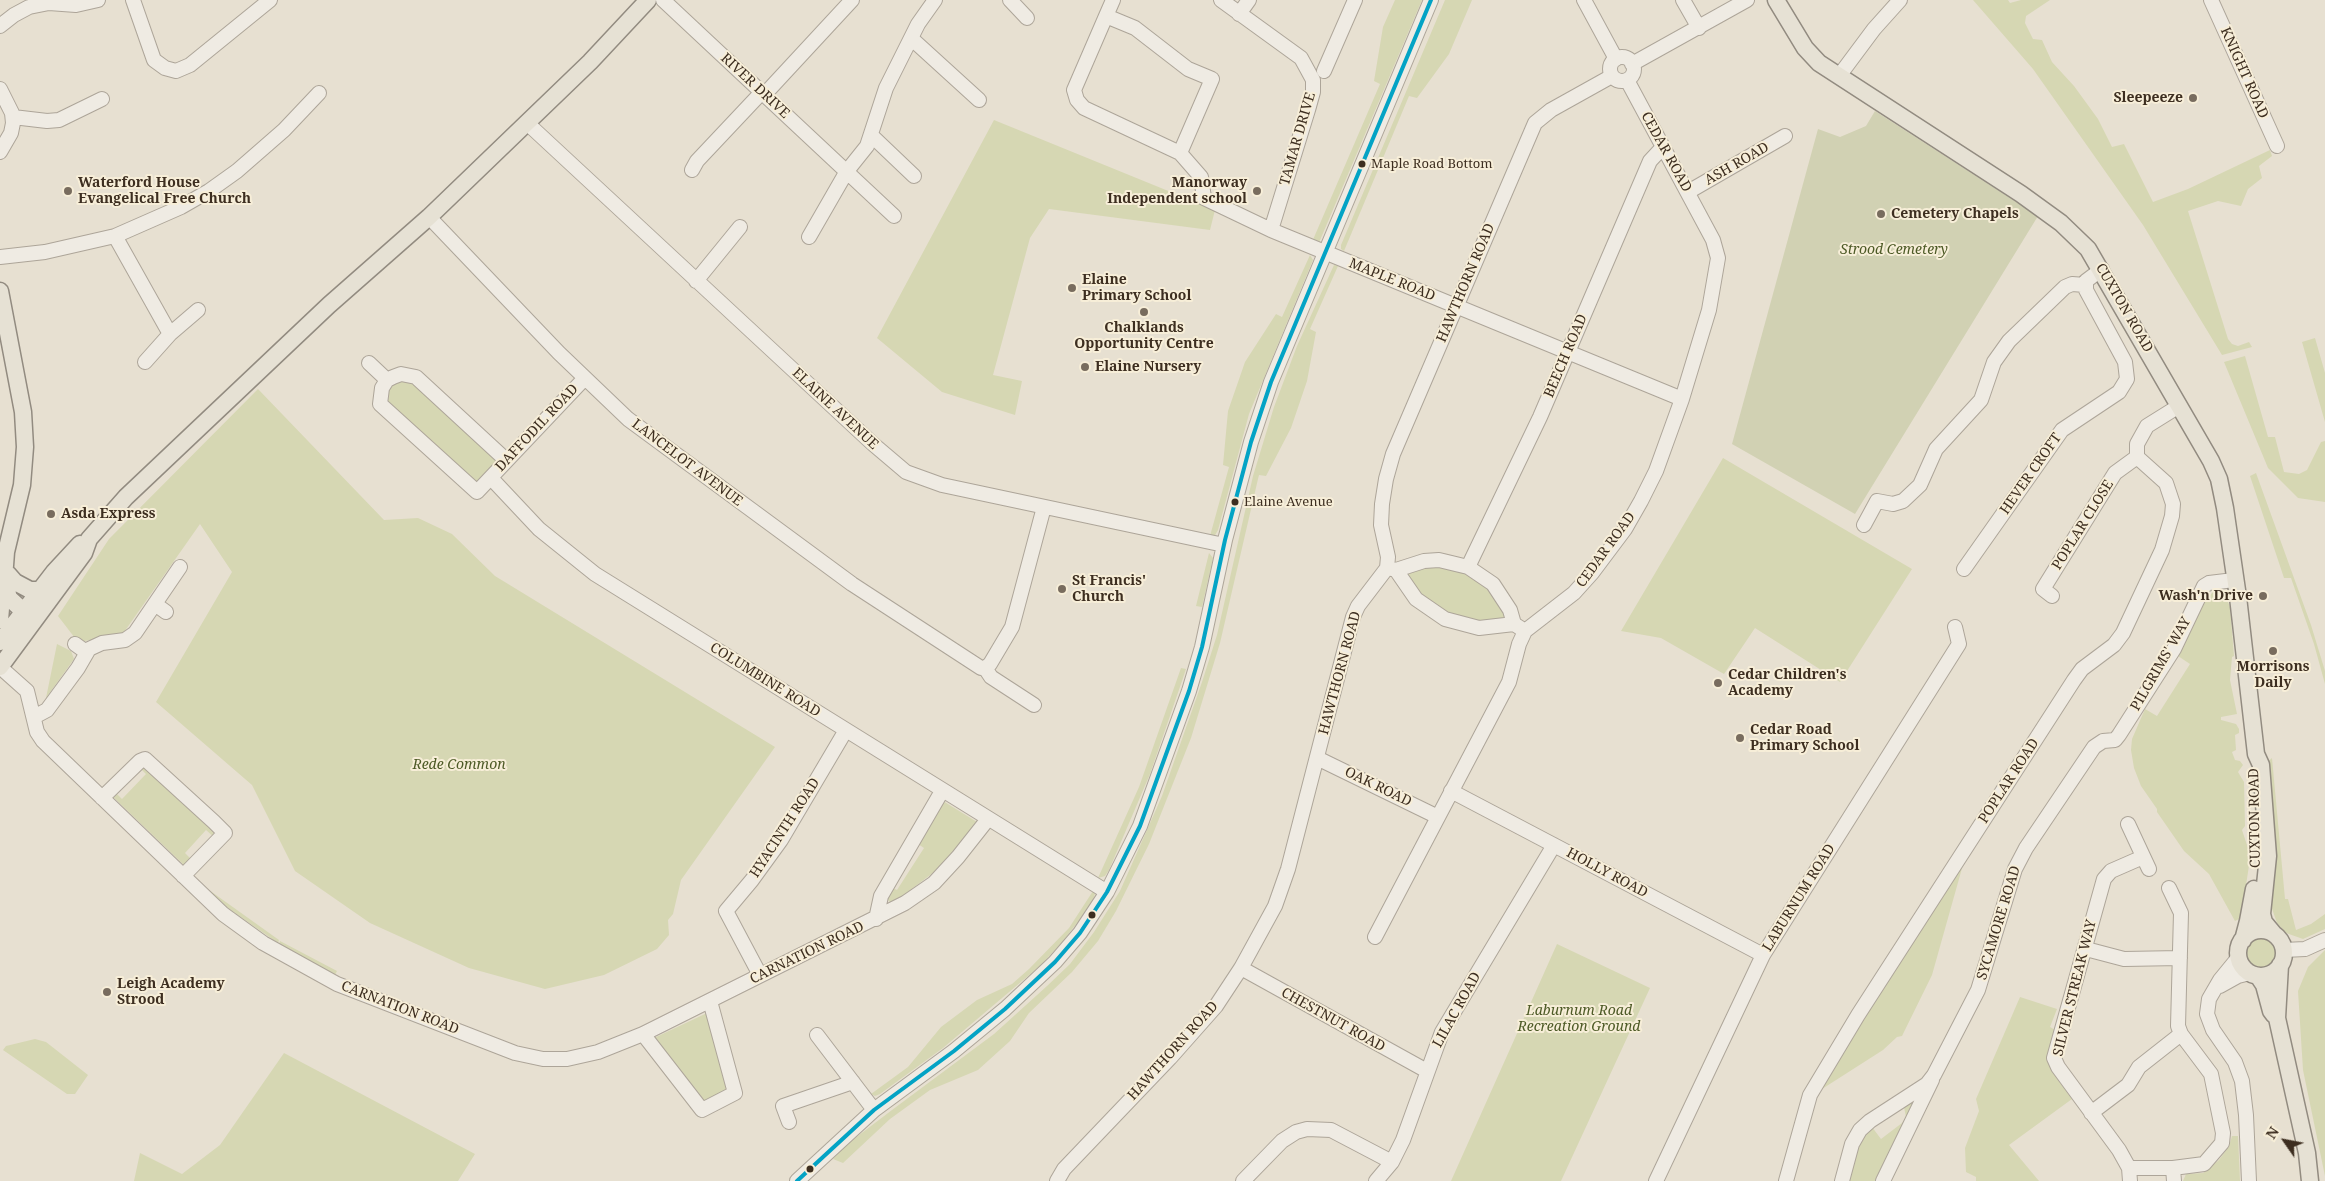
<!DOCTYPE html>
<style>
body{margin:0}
#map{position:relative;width:2325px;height:1181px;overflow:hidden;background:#e7e0d1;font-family:"Noto Serif",serif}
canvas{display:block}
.north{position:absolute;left:2260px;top:1116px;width:50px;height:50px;-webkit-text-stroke:4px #f7eed8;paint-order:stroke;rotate:303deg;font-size:14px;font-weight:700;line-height:20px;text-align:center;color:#3d2e20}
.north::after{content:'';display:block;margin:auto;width:18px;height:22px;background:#3d2e20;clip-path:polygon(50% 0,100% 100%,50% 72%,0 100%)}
</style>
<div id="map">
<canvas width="2325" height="1181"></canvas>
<div class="north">N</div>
</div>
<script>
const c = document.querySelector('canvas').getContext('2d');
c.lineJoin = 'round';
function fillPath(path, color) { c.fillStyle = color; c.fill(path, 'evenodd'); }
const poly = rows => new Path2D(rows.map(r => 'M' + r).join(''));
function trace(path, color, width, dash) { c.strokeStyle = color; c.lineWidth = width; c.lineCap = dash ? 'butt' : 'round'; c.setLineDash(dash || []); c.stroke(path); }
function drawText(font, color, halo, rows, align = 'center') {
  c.font = font + ' "Noto Serif",serif'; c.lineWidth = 4; c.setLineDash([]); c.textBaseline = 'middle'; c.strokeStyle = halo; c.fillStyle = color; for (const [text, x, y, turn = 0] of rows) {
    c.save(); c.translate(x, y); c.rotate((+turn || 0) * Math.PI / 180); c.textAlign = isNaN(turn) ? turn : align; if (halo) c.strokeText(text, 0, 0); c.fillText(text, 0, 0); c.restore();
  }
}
const green = poly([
 [1395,0,1422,0,1318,245,1312,242,1380,84,1374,81,1383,27],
 [1445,0,1472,0,1449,54,1417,98,1409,96,1344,251,1341,249,1341,245],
 [1973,0,2008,0,2010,3,2021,0,2050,0,2026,16,2025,23,2033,39,2042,40,2052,62,2074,86,2098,119,2112,147,2124,144,2153,202,2188,189,2270,150,2272,156,2259,166,2262,178,2248,189,2241,206,2218,201,2188,211,2228,339,2232,344,2238,346,2249,342,2252,347,2222,355,2143,225,2033,69],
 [994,120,1215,210,1210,230,1049,209,1030,238,993,375,1022,381,1015,415,942,392,877,338],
 [1310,255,1313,260,1249,414,1218,530,1214,537,1210,536,1229,467,1223,465,1228,411,1245,362,1276,314,1282,317],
 [1334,265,1338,266,1310,329,1316,332,1307,381,1291,428,1266,476,1259,475,1258,479,1220,643,1191,738,1149,844,1116,911,1098,941,1072,972,1029,1013,1010,1041,978,1070,930,1090,890,1119,843,1163,833,1159,846,1145,892,1110,994,1034,1047,986,1070,964,1094,932,1120,891,1162,796,1202,682,1217,635,1253,476,1274,407,1297,346],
 [2315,338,2325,373,2325,422,2302,342],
 [2245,356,2268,437,2275,437,2284,472,2299,474,2307,470,2321,442,2325,441,2325,502,2298,498,2268,468,2224,362],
 [398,380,413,381,500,457,479,487,386,404,387,389],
 [258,389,384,520,418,518,452,534,495,576,775,747,681,880,673,914,668,920,669,935,657,949,604,975,545,989,469,968,370,923,295,871,252,785,156,702,232,572,200,524,122,635,78,642,58,616,109,539],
 [1723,458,1912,569,1840,682,1755,628,1724,674,1661,638,1621,631],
 [2256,473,2311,625,2325,671,2325,684,2314,644,2291,578,2284,578,2250,476],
 [1209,553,1213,558,1202,607,1196,606],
 [1439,564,1466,571,1490,587,1509,622,1479,625,1431,608,1401,573],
 [2213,592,2225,594,2230,607,2234,656,2232,657,2230,680,2237,714,2221,717,2221,720,2236,724,2239,729,2239,733,2235,735,2236,750,2232,752,2235,760,2240,761,2243,765,2238,772,2244,782,2245,826,2242,830,2249,851,2247,855,2250,859,2241,918,2235,921,2209,874,2184,851,2157,812,2157,809,2141,786,2134,768,2131,750,2132,739,2145,709,2157,716,2190,664,2178,656,2206,599],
 [57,644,71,651,74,659,46,698],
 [1181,668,1186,669,1182,681,1150,774,1109,870,1105,876,1098,878,1139,787],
 [2272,758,2285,899,2288,899,2296,930,2311,924,2325,914,2325,929,2303,939,2286,933,2277,923,2271,906,2276,852,2264,765],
 [143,764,216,828,216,839,206,830,185,853,194,862,186,867,111,795,113,790,122,799,146,774,137,765],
 [943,801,977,822,949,857,934,872,892,904,886,898,891,887,897,890,924,848,918,844],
 [1966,854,1932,975,1902,1036,1897,1037,1883,1050,1822,1089,1860,1026,1863,1017],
 [202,885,279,940,278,943,229,909],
 [1093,891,1095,894,1091,905,1063,941,1041,965,943,1048,880,1094,875,1096,871,1094,908,1067,941,1027,977,1000,1012,984,1029,969,1069,928],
 '2247 953a15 15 0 1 1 30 0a15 15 0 1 1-30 0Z',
 [280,941,337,971,335,975,279,944],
 [1557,944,1650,988,1561,1181,1451,1181],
 [2325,950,2325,1176,2303,1070,2298,991,2308,967],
 [2020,997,2057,1009,2050,1027,2057,1031,2056,1077,2072,1099,2009,1145,2039,1181,1976,1181,1976,1177,1966,1172,1965,1148,1979,1111,1976,1099],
 [707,1013,730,1091,705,1103,654,1038],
 [35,1039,46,1042,88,1075,75,1094,67,1094,3,1050,6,1046],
 [284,1053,475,1154,458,1181,134,1181,140,1153,182,1174,220,1145],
 [1922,1095,1908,1114,1875,1181,1849,1181,1860,1139,1872,1127,1881,1139,1902,1123,1906,1117,1904,1107],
 [2232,1136,2238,1136,2240,1181,2183,1181,2186,1174,2203,1173,2219,1160,2229,1146]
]);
const cemetery = poly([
 [1875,111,2038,216,1855,514,1732,444,1818,129,1840,137,1866,126]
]);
const minor = poly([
 [133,0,154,60,165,68,176,71,190,65,270,0],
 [663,0,894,216],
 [1010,0,1027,18],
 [1221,0,1301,58,1313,80,1313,92,1308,110,1271,230],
 [1584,0,1616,59],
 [1683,0,1699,28],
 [2211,0,2277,146],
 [1239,14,1249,0],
 [1106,16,1113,0],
 [0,26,14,15,29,7,49,3,76,5,98,0],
 [912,39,979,100],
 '1610 69a12 12 0 1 1 24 0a12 12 0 1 1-24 0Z',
 [1632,64,1747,0],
 [1324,71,1355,0],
 [1839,76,1874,29,1900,0],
 [0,89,12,113,13,123,11,133,0,152],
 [764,95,852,0],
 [13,117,47,121,59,120,102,99],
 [527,123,873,444,906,472,942,485,1224,545],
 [872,136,914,176],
 [1180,153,1212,79,1188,69,1135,28,1106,16,1074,90,1077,100,1084,108,1180,153,1201,177,1204,198,1271,230,1682,399],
 [692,170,697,161,762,92],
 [1688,192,1785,136],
 [429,217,559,353,628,419,852,584,981,668,985,668,990,664,1012,627,1044,507],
 [115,236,170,334,145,362],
 [809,237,847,171,867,146,886,88,918,24,935,0],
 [0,257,45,252,115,236,181,207,209,191,237,171,284,130,319,93],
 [696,281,740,227],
 [170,334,198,310],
 [369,363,387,380],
 [506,460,416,377,401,374,393,377,387,380,382,388,380,404,477,492,584,379],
 [491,478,539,529,595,574,1107,892],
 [1864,525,1877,501,1893,504,1903,501,1920,485,1936,449,1981,400,1994,362,2009,341,2065,287,2072,284,2085,285],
 [1468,567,1540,417,1650,161,1663,147],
 [1387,568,1396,570,1416,599,1445,619,1479,628,1514,624,1525,631],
 [1964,569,2062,430,2119,392,2127,379,2125,362,2086,290,2086,281,2102,269],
 [1396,570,1424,561,1439,560,1468,567,1493,584,1510,610,1514,624],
 [2052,596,2043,589,2115,473,2137,457],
 [155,604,166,612],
 [75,644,86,652],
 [0,667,27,691,37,732,43,741,223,914,263,943,337,984,515,1053,543,1059,567,1059,598,1052,643,1034,905,903,934,883,958,857,988,819],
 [985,668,991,677,1034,705],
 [34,717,47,710,78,668,89,649,102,643,125,640,135,633,180,567],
 [1317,758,1438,817],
 [1451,791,1763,955],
 [102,798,140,761,145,759,214,822,225,833,183,876],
 [2128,824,2149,869],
 [2169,888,2181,913,2178,1026,2181,1034,2211,1074,2223,1133,2222,1143,2204,1164,2173,1168],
 [876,919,881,896,942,791],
 [1375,937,1509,682,1519,644,1525,631,1574,593,1592,573,1625,529,1641,501,1656,471,1682,399,1709,310,1718,258,1713,240,1627,80],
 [2086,949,2124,959,2180,958],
 [2284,950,2305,949,2325,940],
 [2238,958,2220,980,2209,999,2207,1014,2213,1030,2235,1062,2242,1081,2246,1115,2249,1181],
 [1241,968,1427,1071],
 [760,975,726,911,752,880,781,840,846,730],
 [2220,986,2238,976,2250,973],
 [643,1034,702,1110,735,1093,710,1001],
 [817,1035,874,1110],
 [2091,1113,2128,1085,2139,1067,2181,1034],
 [789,1122,783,1106,853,1082],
 [2129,1168,2173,1168,2174,1181],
 [797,1181,874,1110,954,1051,1005,1009,1055,962,1080,933,1107,892,1140,826,1189,691,1202,647,1225,540,1251,442,1271,382,1431,0],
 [1057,1181,1064,1169,1170,1058,1216,1006,1241,968,1275,906,1288,869,1353,617,1358,606,1387,568,1388,557,1381,525,1382,504,1386,479,1393,454,1535,123,1551,110,1612,76],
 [1243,1181,1282,1141,1296,1132,1307,1129,1331,1130,1392,1162],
 [1376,1181,1392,1162,1403,1140,1442,1032,1554,845],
 [1656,1181,1763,955,1959,644,1955,627],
 [1786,1181,1810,1095,1858,1015,2074,680,2082,669,2114,645,2123,633,2162,550,2172,516,2173,504,2166,483,2137,457,2137,444,2147,426,2179,406],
 [1842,1181,1852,1144,1860,1130,1870,1121,1927,1084,1934,1075,1978,990,2015,869,2026,848,2094,747,2103,741,2115,740,2119,735,2174,649,2204,586,2209,583,2234,580],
 [1883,1181,1932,1080],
 [2130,1181,2129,1168,2119,1150,2058,1067,2054,1058,2104,879,2111,871,2143,857]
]);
const major = poly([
 [1776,0,1805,48,1819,63,2021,194,2061,223,2088,249,2211,461,2219,479,2225,508,2238,597,2256,754,2261,765,2268,856,2262,914,2264,922,2274,934],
 [0,291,23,412,25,447,22,485,6,552,4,579,9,598,34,621],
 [8,574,15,582,30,590,39,590],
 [0,620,3,585],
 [0,642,54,572,80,544],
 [0,667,84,553,89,539,126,497,329,305,429,217,590,62,648,0],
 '2238 953a23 23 0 1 1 46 0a23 23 0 1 1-46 0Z',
 [2243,940,2248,921,2254,889],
 [2280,965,2277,1018,2307,1153,2310,1181],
 [2258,976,2264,985,2271,1011,2274,1015]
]);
const bus1 = poly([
 [797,1181,874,1110,954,1051,1005,1009,1055,962,1080,933,1107,892,1140,826,1189,691,1202,647,1225,540,1251,442,1271,382,1431,0]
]);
const markers = [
 [2193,98,5,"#786c5e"],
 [1362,164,4.5,"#3d2e20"],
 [68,191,5,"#786c5e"],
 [1257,191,5,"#786c5e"],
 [1881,214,5,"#786c5e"],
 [1072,288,5,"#786c5e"],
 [1144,312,5,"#786c5e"],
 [1085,367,5,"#786c5e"],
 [1235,502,4.5,"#3d2e20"],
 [51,514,5,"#786c5e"],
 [1062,589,5,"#786c5e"],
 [2263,596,5,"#786c5e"],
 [2273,651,5,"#786c5e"],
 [1718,683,5,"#786c5e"],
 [1740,738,5,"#786c5e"],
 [1092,915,4.5,"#3d2e20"],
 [107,992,5,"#786c5e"],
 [810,1169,4.5,"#3d2e20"]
];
const busNames = [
 ["Maple Road Bottom",1371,164],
 ["Elaine Avenue",1244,502]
];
const streetNames = [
 ["KNIGHT ROAD",2244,73,66],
 ["RIVER DRIVE",755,86,43],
 ["TAMAR DRIVE",1298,139,-74],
 ["CEDAR ROAD",1666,152,61],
 ["ASH ROAD",1737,164,-30],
 ["MAPLE ROAD",1392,280,22],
 ["HAWTHORN ROAD",1466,283,-67],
 ["CUXTON ROAD",2124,308,60],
 ["BEECH ROAD",1566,356,-67],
 ["ELAINE AVENUE",835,409,43],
 ["DAFFODIL ROAD",537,428,-47],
 ["LANCELOT AVENUE",687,463,37],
 ["HEVER CROFT",2031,474,-55],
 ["POPLAR CLOSE",2083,525,-58],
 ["CEDAR ROAD",1606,550,-54],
 ["PILGRIMS' WAY",2161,664,-60],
 ["HAWTHORN ROAD",1340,673,-75],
 ["COLUMBINE ROAD",765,680,32],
 ["POPLAR ROAD",2009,781,-57],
 ["OAK ROAD",1378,787,26],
 ["CUXTON ROAD",2255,818,-91],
 ["HYACINTH ROAD",785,828,-57],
 ["HOLLY ROAD",1607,873,28],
 ["LABURNUM ROAD",1799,898,-58],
 ["SYCAMORE ROAD",1999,923,-73],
 ["CARNATION ROAD",807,953,-26],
 ["SILVER STREAK WAY",2075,988,-76],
 ["CARNATION ROAD",400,1008,21],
 ["LILAC ROAD",1457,1010,-61],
 ["CHESTNUT ROAD",1333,1020,29],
 ["HAWTHORN ROAD",1173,1051,-48]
];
const poiNames = [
 ["Sleepeeze",2183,98,"right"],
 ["Waterford House",78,183],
 ["Evangelical Free Church",78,199],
 ["Manorway",1247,183,"right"],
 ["Independent school",1247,199,"right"],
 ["Cemetery Chapels",1891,214],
 ["Elaine",1082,280],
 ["Primary School",1082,296],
 ["Chalklands",1144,328,"center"],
 ["Opportunity Centre",1144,344,"center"],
 ["Elaine Nursery",1095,367],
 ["Asda Express",61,514],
 ["St Francis'",1072,581],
 ["Church",1072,597],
 ["Wash'n Drive",2253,596,"right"],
 ["Morrisons",2273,667,"center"],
 ["Daily",2273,683,"center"],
 ["Cedar Children's",1728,675],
 ["Academy",1728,691],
 ["Cedar Road",1750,730],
 ["Primary School",1750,746],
 ["Leigh Academy",117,984],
 ["Strood",117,1000]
];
const parkNames = [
 ["Strood Cemetery",1894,250],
 ["Rede Common",459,765],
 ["Laburnum Road",1579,1011],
 ["Recreation Ground",1579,1027]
];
fillPath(green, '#d6d7b3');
fillPath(cemetery, '#d1d1b3');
trace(minor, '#ada599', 16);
trace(major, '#928b80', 19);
trace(minor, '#efebe3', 14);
trace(major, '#e6e1d4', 16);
trace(bus1, '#03a3c5', 4);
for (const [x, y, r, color] of markers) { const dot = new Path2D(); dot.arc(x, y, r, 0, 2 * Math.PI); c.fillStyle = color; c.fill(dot); trace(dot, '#f7eed8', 2); }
drawText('13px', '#3d2e20', '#f7eed8', busNames, 'left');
drawText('14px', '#3d2e20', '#f7eed8', streetNames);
drawText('bold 14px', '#3d2e20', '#f7eed8', poiNames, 'left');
drawText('italic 14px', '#4d5a26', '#f7eed8', parkNames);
</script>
